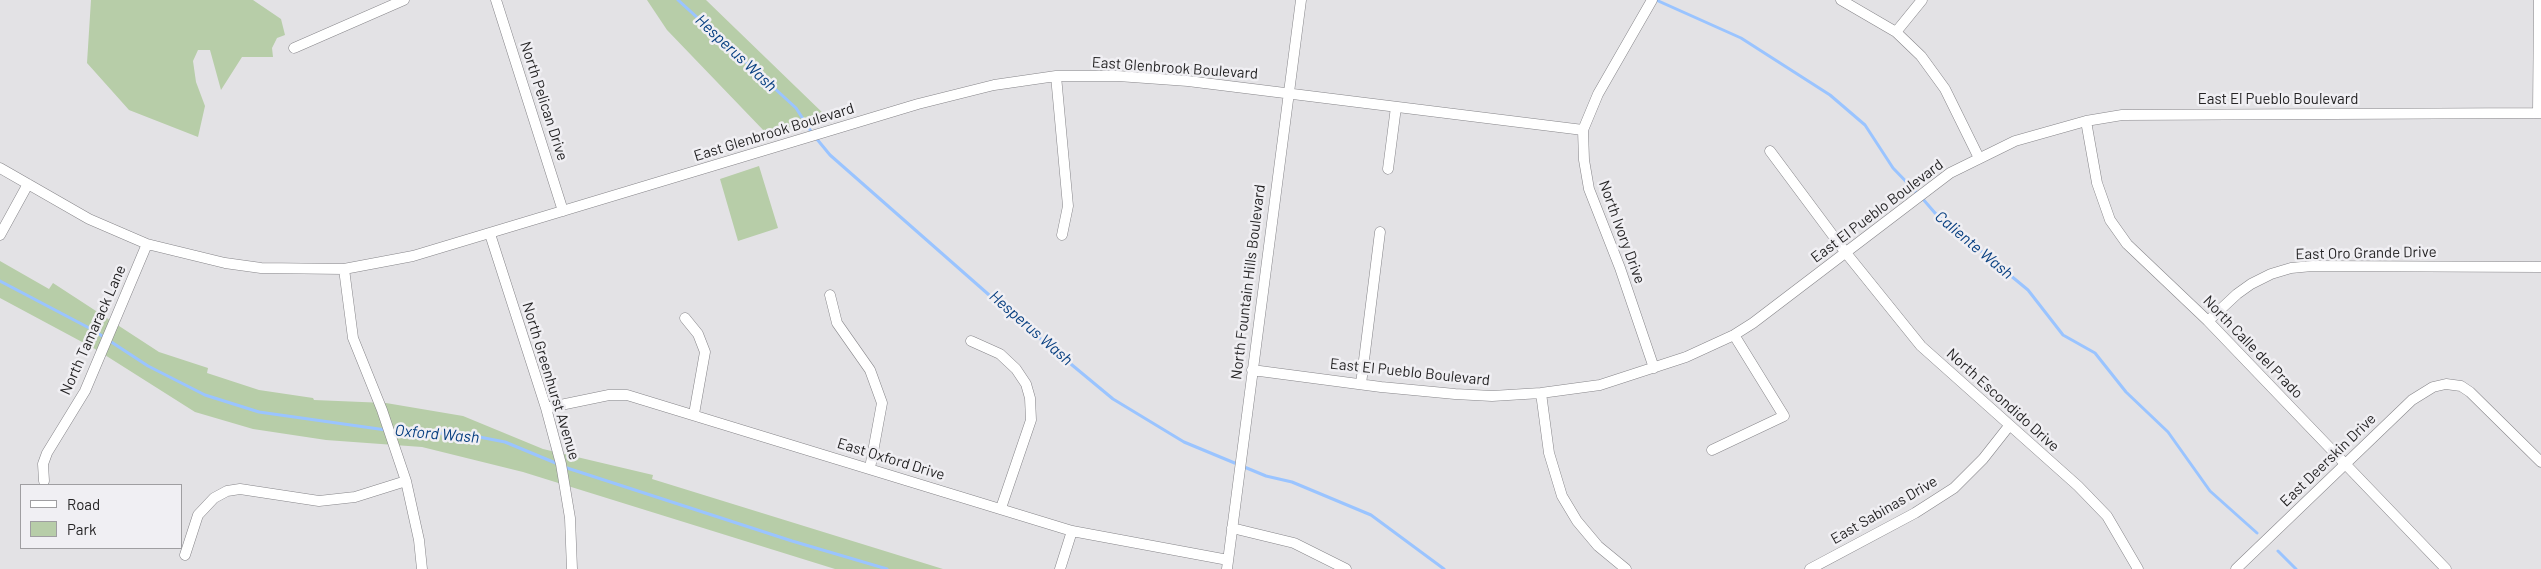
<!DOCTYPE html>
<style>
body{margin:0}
#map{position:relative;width:2541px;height:569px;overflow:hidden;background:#e3e2e5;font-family:Barlow,sans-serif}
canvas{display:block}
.legend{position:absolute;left:20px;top:484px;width:162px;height:65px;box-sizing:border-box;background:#f0eff3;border:1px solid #9f9ea1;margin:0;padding:6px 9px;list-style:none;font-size:15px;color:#252425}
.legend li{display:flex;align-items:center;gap:10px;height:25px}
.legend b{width:25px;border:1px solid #9f9ea1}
</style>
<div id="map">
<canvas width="2541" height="569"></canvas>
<ul class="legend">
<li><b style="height:6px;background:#fff"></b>Road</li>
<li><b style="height:14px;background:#b7cda8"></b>Park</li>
</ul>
</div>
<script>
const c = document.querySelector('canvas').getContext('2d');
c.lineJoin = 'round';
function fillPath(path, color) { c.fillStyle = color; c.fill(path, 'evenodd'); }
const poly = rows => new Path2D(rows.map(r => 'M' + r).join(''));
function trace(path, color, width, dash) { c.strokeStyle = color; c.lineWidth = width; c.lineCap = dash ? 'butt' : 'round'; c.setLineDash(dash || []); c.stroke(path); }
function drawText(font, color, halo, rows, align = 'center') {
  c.font = font + ' Barlow,sans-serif'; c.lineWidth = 5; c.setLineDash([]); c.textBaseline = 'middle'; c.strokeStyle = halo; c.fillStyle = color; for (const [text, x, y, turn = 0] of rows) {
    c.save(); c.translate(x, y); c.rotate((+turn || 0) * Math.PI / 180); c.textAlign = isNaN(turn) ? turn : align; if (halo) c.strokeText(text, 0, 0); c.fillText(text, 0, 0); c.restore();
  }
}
const green = poly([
 [91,0,253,0,281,19,285,35,277,38,272,48,273,57,242,57,221,90,210,50,198,50,193,61,196,82,205,106,198,137,129,110,87,63],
 [647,0,706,0,827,117,766,133,667,30],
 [759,166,778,228,738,241,720,179],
 [0,261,49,289,53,283,159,352,208,368,207,373,259,390,313,398,314,400,386,403,463,416,543,449,653,475,652,479,943,569,835,569,523,472,422,447,326,440,253,429,195,412,97,350,0,298]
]);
const stream = poly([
 [678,0,796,108,812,133],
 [1656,0,1741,38,1830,95,1865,125,1893,168,1918,194],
 [816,138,830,155,1013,316,1113,399,1184,442,1266,476,1292,482,1371,515,1444,569],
 [1922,198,1935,213,2028,290,2063,335,2095,353,2126,392,2168,432,2210,491,2257,533],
 [0,281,93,330,148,366,205,395,259,412,386,430],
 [392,430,469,435,505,442,558,464],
 [564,467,792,541,887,569],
 [2278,551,2296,569]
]);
const minor = poly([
 [496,0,563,211],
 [1652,0,1598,94,1583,130,1584,160,1589,189,1620,268,1654,368],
 [1841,0,1896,32,1921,56,1945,89,1979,158],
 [1896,32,1922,0],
 [294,48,404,0],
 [1056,76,1068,206,1062,235],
 [2538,113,2539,0],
 [2086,121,2097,183,2110,220,2127,244,2208,321,2446,569],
 [1770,151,1846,253,1921,346,2078,486,2107,516,2138,569],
 [0,168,89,219,147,244,225,263,261,268,344,269,413,256,918,104,994,85,1056,76,1118,76,1188,81,1583,130],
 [1388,169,1396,107],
 [490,234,546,408,561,464,570,518,572,569],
 [0,235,28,184],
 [344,269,353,338,382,410,406,481,419,540,422,569],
 [830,295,837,323,870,370,882,403,870,468],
 [685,318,698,334,705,352,694,414],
 [2208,321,2237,294,2251,284,2271,274,2291,268,2312,266,2541,267],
 [971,341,1000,354,1016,369,1026,384,1030,398,1031,420,1001,508],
 [1252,370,1381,387,1455,394,1492,396,1541,393,1600,385,1686,357,1734,335,1753,323,1950,173,2015,141,2086,121,2122,115,2541,113],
 [1361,384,1380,232],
 [1541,393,1549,453,1562,496,1577,521,1598,546,1626,569],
 [546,408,609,395,627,395,1072,531,1228,560],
 [1712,450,1784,416,1734,335],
 [44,481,43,464,47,453,85,391,147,244],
 [1232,528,1294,543,1346,569],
 [185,555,198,515,214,498,227,491,240,489,319,501,355,497,406,481],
 [1060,569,1072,531],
 [1227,569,1301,0],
 [1810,569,1915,513,1954,488,1983,459,2009,426],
 [2236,569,2412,400,2433,387,2446,384,2461,386,2470,392,2541,462]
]);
const streetNames = [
 ["East Glenbrook Boulevard",1175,68,4],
 ["East El Pueblo Boulevard",2278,99],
 ["North Pelican Drive",544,101,72],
 ["East Glenbrook Boulevard",774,132,-17],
 ["East El Pueblo Boulevard",1877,211,-37],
 ["North Ivory Drive",1622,232,70],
 ["East Oro Grande Drive",2366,253,-1],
 ["North Fountain Hills Boulevard",1248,282,-83],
 ["North Tamarack Lane",93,330,-66],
 ["North Calle del Prado",2253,347,46],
 ["East El Pueblo Boulevard",1410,372,6],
 ["North Greenhurst Avenue",551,381,73],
 ["North Escondido Drive",2003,400,42],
 ["East Oxford Drive",891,459,17],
 ["East Deerskin Drive",2328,460,-44],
 ["East Sabinas Drive",1884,510,-30]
];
const waterNames = [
 ["Hesperus Wash",736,53,43],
 ["Caliente Wash",1974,245,40],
 ["Hesperus Wash",1031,328,41],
 ["Oxford Wash",437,434,5]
];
fillPath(green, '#b7cda8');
trace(stream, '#9ac4ff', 3);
trace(minor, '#868589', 11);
trace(minor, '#fff', 10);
drawText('15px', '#252425', '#f0eff3', streetNames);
drawText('italic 16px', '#073f81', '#f0eff3', waterNames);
</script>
